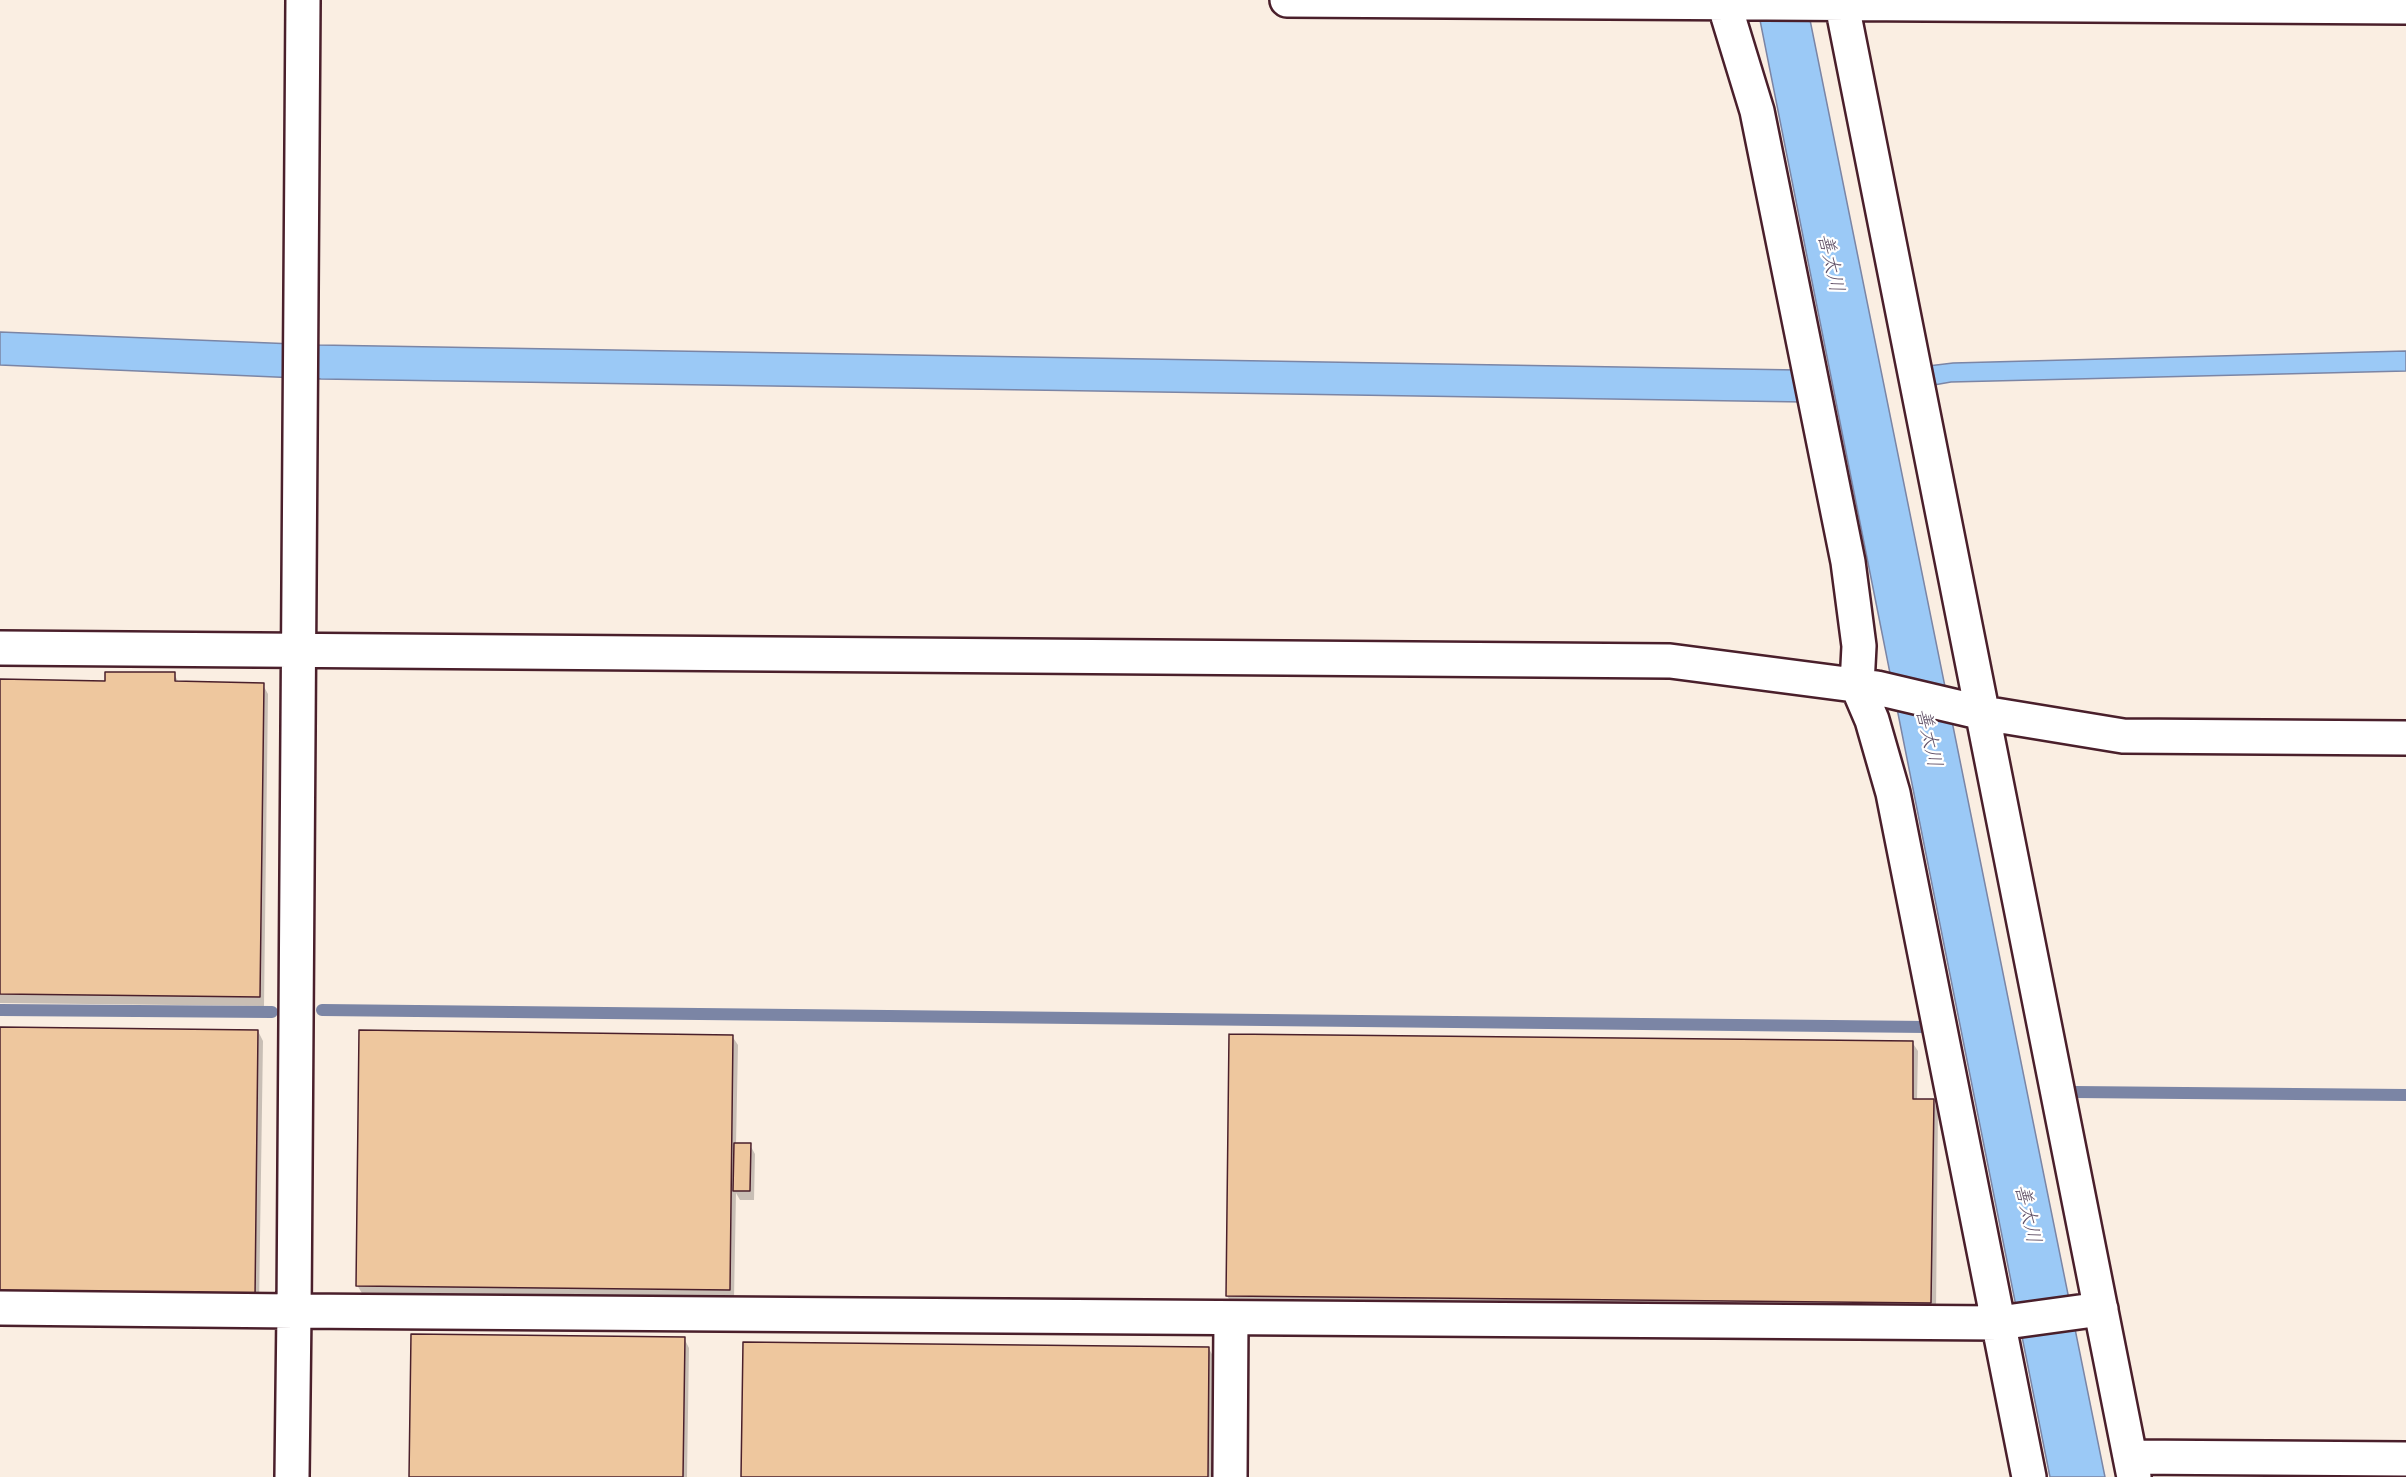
<!DOCTYPE html>
<meta charset="utf-8">
<style>
body{margin:0}
canvas{display:block;background:#faeee2}
</style>
<canvas width="2406" height="1477"></canvas>
<script>
const c = document.querySelector('canvas').getContext('2d');
c.lineJoin = 'round';
function fillPath(path, color) { c.fillStyle = color; c.fill(path, 'evenodd'); }
const poly = rows => new Path2D(rows.map(r => 'M' + r).join(''));
function trace(path, color, width, dash) { c.strokeStyle = color; c.lineWidth = width; c.lineCap = dash ? 'butt' : 'round'; c.setLineDash(dash || []); c.stroke(path); }
function drawText(font, color, halo, rows, align = 'center') {
  c.font = font + ' Pangolin,"Klee One",sans-serif'; c.lineWidth = 4.5; c.setLineDash([]); c.textBaseline = 'middle'; c.strokeStyle = halo; c.fillStyle = color; for (const [text, x, y, turn = 0] of rows) {
    c.save(); c.translate(x, y); c.rotate((+turn || 0) * Math.PI / 180); c.textAlign = isNaN(turn) ? turn : align; if (halo) c.strokeText(text, 0, 0); c.fillText(text, 0, 0); c.restore();
  }
}
const water = poly([
 [1756,0,1806,0,2105,1477,2050,1477,1756,0],
 [0,332,319,345,1798,370,1804,402,321,379,0,365,0,332],
 [2406,351,2406,371,1951,382,1905,390,1903,369,1953,363,2406,351]
]);
const shadow = poly([
 [174,674,179,683,263,685,268,694,264,1006,0,1003,0,681,107,683],
 [0,1028,258,1031,263,1041,259,1306],
 [732,1036,738,1045,736,1145,750,1145,755,1154,754,1200,740,1200,736,1193,734,1299,363,1295,357,1285],
 [1912,1042,1918,1051,1917,1100,1933,1101,1938,1110,1936,1312,1233,1305,1227,1296],
 [684,1338,689,1348,687,1477,411,1477],
 [1209,1349,1230,1385,1229,1477,742,1477]
]);
const stream = poly([
 [0,1010,272,1012],
 [322,1010,1926,1027],
 [2074,1092,2406,1095]
]);
const building = poly([
 [105,672,175,672,175,681,264,683,260,997,0,994,0,679,105,681,105,672],
 [0,1027,258,1030,255,1298,0,1294,0,1027],
 [359,1030,733,1035,730,1290,356,1286,359,1030],
 [1229,1034,1913,1041,1913,1099,1934,1099,1931,1303,1226,1296,1229,1034],
 [734,1143,751,1143,750,1191,733,1191,734,1143],
 [411,1334,685,1337,683,1477,409,1477,411,1334],
 [743,1342,1209,1347,1208,1477,741,1477,743,1342]
]);
const minor = poly([
 [1287,0,2406,7],
 [1723,0,1757,111,1848,562,1859,646,1857,685,1872,720,1893,793,2029,1477],
 [1841,0,2134,1477],
 [0,648,1670,661,1877,688,1983,713,2123,736,2406,738],
 [0,1308,294,1311,303,0],
 [2130,1457,2406,1459],
 [292,1477,294,1311,1999,1323,2101,1309],
 [1230,1477,1231,1318]
]);
const waterNames = [
 ["善太川",1830,263,78],
 ["善太川",1928,738,78],
 ["善太川",2027,1214,78]
];
fillPath(water, '#9bc9f6');
trace(water, '#7b85a5', 1.5);
fillPath(shadow, '#0003');
trace(stream, '#7b85a5', 12);
fillPath(building, '#eec79e');
trace(building, '#4a1f2b', 1.5);
trace(minor, '#4a1f2b', 38);
trace(minor, '#fff', 33);
drawText('italic 20px', '#625268', '#fff', waterNames);
</script>
